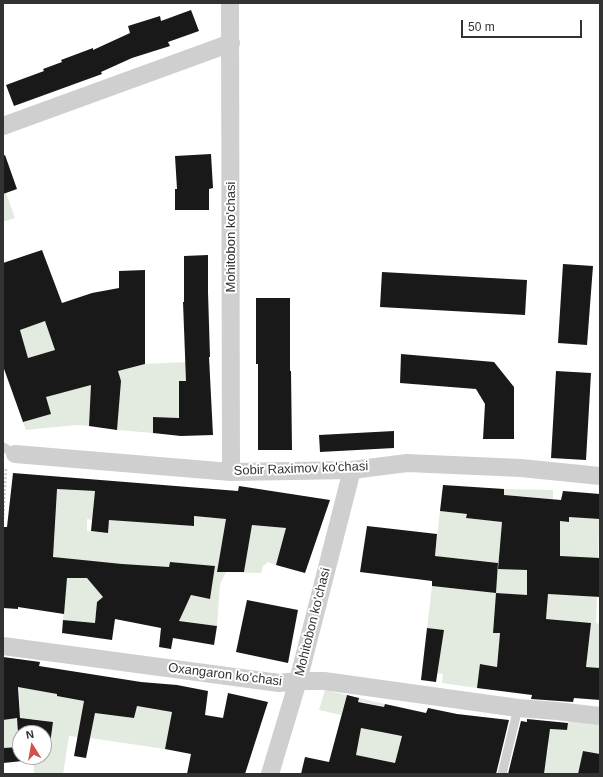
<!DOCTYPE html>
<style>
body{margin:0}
#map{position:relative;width:603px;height:777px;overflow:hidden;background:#fff;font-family:Arial,sans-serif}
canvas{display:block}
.frame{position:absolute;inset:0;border:4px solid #323232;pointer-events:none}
.north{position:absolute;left:12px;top:725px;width:40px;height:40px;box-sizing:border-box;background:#fff;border:1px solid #adadad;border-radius:50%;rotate:349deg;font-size:11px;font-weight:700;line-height:16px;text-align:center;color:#323232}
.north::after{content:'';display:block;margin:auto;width:14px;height:18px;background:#d1514c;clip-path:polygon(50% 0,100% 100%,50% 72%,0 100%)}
.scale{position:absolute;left:461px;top:20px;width:121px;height:18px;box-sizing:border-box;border:2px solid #323232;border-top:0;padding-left:5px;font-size:12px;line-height:14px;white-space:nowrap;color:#323232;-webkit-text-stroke:3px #fff;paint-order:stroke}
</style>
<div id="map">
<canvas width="603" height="777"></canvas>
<div class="frame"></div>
<div class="north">N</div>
<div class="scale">50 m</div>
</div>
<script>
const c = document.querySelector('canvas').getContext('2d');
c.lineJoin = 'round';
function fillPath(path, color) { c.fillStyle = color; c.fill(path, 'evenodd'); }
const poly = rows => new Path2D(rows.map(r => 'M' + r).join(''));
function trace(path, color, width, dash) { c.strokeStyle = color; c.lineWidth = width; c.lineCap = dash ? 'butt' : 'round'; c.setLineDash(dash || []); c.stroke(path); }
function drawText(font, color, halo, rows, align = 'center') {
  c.font = font + ' Arial,sans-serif'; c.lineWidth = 4; c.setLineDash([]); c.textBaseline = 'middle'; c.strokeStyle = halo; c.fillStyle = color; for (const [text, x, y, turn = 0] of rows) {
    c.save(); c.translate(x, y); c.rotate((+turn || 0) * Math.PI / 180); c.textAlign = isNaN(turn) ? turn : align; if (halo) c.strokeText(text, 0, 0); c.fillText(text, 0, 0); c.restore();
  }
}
const green = poly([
 [6,193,15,218,3,222,3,194],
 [45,321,55,350,28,358,20,330],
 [209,361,210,380,179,418,153,417,153,433,117,430,91,394,89,426,76,425,26,430,23,422,51,414,46,397,118,371,145,364],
 [58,477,75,478,74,490,95,491,92,520,87,519,87,531,108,533,112,482,123,521,193,526,194,516,226,519,218,566,226,572,244,572,252,525,285,528,294,532,280,552,276,565,268,562,263,566,261,573,226,572,220,584,217,626,162,618,150,566,67,578,93,578,103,591,103,597,97,602,95,623,63,620,67,578,3,554],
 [170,562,215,566,210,599,191,595,188,602,165,601],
 [504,489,553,490,553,499,521,496,517,521,502,522,499,555,512,554,510,569,527,570,527,594,538,619,509,594,496,593,493,632,500,633,497,667,481,664,477,688,442,683,443,674,437,673,444,630,427,628,432,586,496,593,498,563,435,556,440,511,467,514,466,518,502,522],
 [569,510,599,519,598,571,549,555,560,544,560,521,569,522],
 [547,594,597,597,596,623,600,624,600,668,586,667,591,623,546,619],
 [19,687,57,694,57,696,84,701,78,737,69,736,63,774,34,774,33,757,44,757,44,744,50,744,53,722,32,719,31,733,20,733,18,737,19,747,3,748,3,720,20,717],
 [325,690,347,695,341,715,319,710],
 [98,697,114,715,134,718,136,706,159,710,173,705,165,749,90,738],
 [359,698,385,704,379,732,389,733,403,730,395,763,372,758,355,757,359,719,380,706,362,702,360,713,356,713],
 [569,719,600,723,600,754,584,751,578,774,544,774,549,743,541,741,543,729,567,730]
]);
const building = poly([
 [191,10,199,31,168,42,170,46,132,58,101,72,102,74,14,106,6,85,44,71,43,69,62,62,61,60,93,48,93,50,130,33,128,26,160,16,161,21],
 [211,154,213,188,209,189,209,210,175,210,175,189,177,189,175,156],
 [5,155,17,189,3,194,3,156],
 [42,250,62,303,92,293,119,288,119,271,145,270,145,364,118,371,121,381,117,430,89,426,91,385,46,397,51,414,23,422,3,366,3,263],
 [45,321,55,350,28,358,20,330],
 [208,255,208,292,210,357,209,357,213,435,181,436,153,433,153,417,179,418,179,381,186,381,183,302,184,302,184,256],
 [563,264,593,266,587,345,558,343],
 [382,272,527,280,525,315,380,307],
 [256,298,290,298,290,371,291,371,292,450,258,450,258,364,256,364],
 [401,354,494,362,514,387,514,439,483,439,485,404,476,389,400,383],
 [556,371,591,373,586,460,551,458],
 [394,431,394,448,320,452,319,435],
 [13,473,238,491,239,486,330,500,305,573,276,565,286,528,252,525,244,572,217,572,226,519,194,516,194,526,109,520,108,533,91,531,95,491,57,489,53,557,122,564,169,567,170,562,215,566,210,599,191,595,179,621,217,626,214,645,173,638,171,649,159,647,161,628,115,619,112,640,62,633,63,620,95,623,97,602,103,597,87,578,67,578,64,614,18,607,18,609,3,608,3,527,7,527],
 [443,485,504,489,504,495,561,500,563,491,600,494,600,519,569,517,569,522,560,521,560,556,600,558,600,597,548,594,546,619,591,623,586,667,600,668,600,700,574,698,573,702,531,699,532,695,477,688,480,664,497,667,500,633,493,633,496,593,527,595,527,570,498,569,502,522,466,518,467,514,440,511],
 [367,526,437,534,435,556,498,563,496,593,432,586,432,581,360,572],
 [247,600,298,610,288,663,236,652],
 [427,628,444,630,436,682,421,680],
 [3,657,40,662,39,666,141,682,177,685,208,691,205,715,223,718,228,693,268,702,245,774,187,774,191,754,165,749,172,712,137,706,134,718,95,713,86,758,74,756,84,701,57,696,57,694,18,687,20,718,53,722,50,744,44,744,44,733,20,733,20,757,33,757,33,760,3,763,3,748,19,747,17,718,3,720],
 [347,695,359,698,358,702,384,707,385,704,426,713,428,708,457,714,509,720,496,774,301,774,305,757,329,762],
 [361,728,402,736,395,763,356,755],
 [527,719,568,723,567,730,550,729,544,774,508,774,521,721,527,722],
 [583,751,600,754,600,774,578,774]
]);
const path = poly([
 [3,519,6,468]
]);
const service = poly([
 [3,447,15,454],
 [502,774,518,708]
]);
const minor = poly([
 [230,3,231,472],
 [3,126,231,43],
 [15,454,231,472,352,470,407,463,521,468,600,476],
 [3,646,279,683,298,681,324,681,518,708,557,711,600,716],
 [270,774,298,681,352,470]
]);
const streetNames = [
 ["Mohitobon ko'chasi",231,237,-90],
 ["Sobir Raximov ko'chasi",301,469,-2],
 ["Mohitobon ko'chasi",313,622,-76],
 ["Oxangaron ko'chasi",225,675,7]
];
fillPath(green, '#e3eadf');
fillPath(building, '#191919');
trace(path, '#c9c9c9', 2.5, [2, 2]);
trace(service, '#cfcfcf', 9);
trace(minor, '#cfcfcf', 18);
drawText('13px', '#323232', '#fff', streetNames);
</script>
